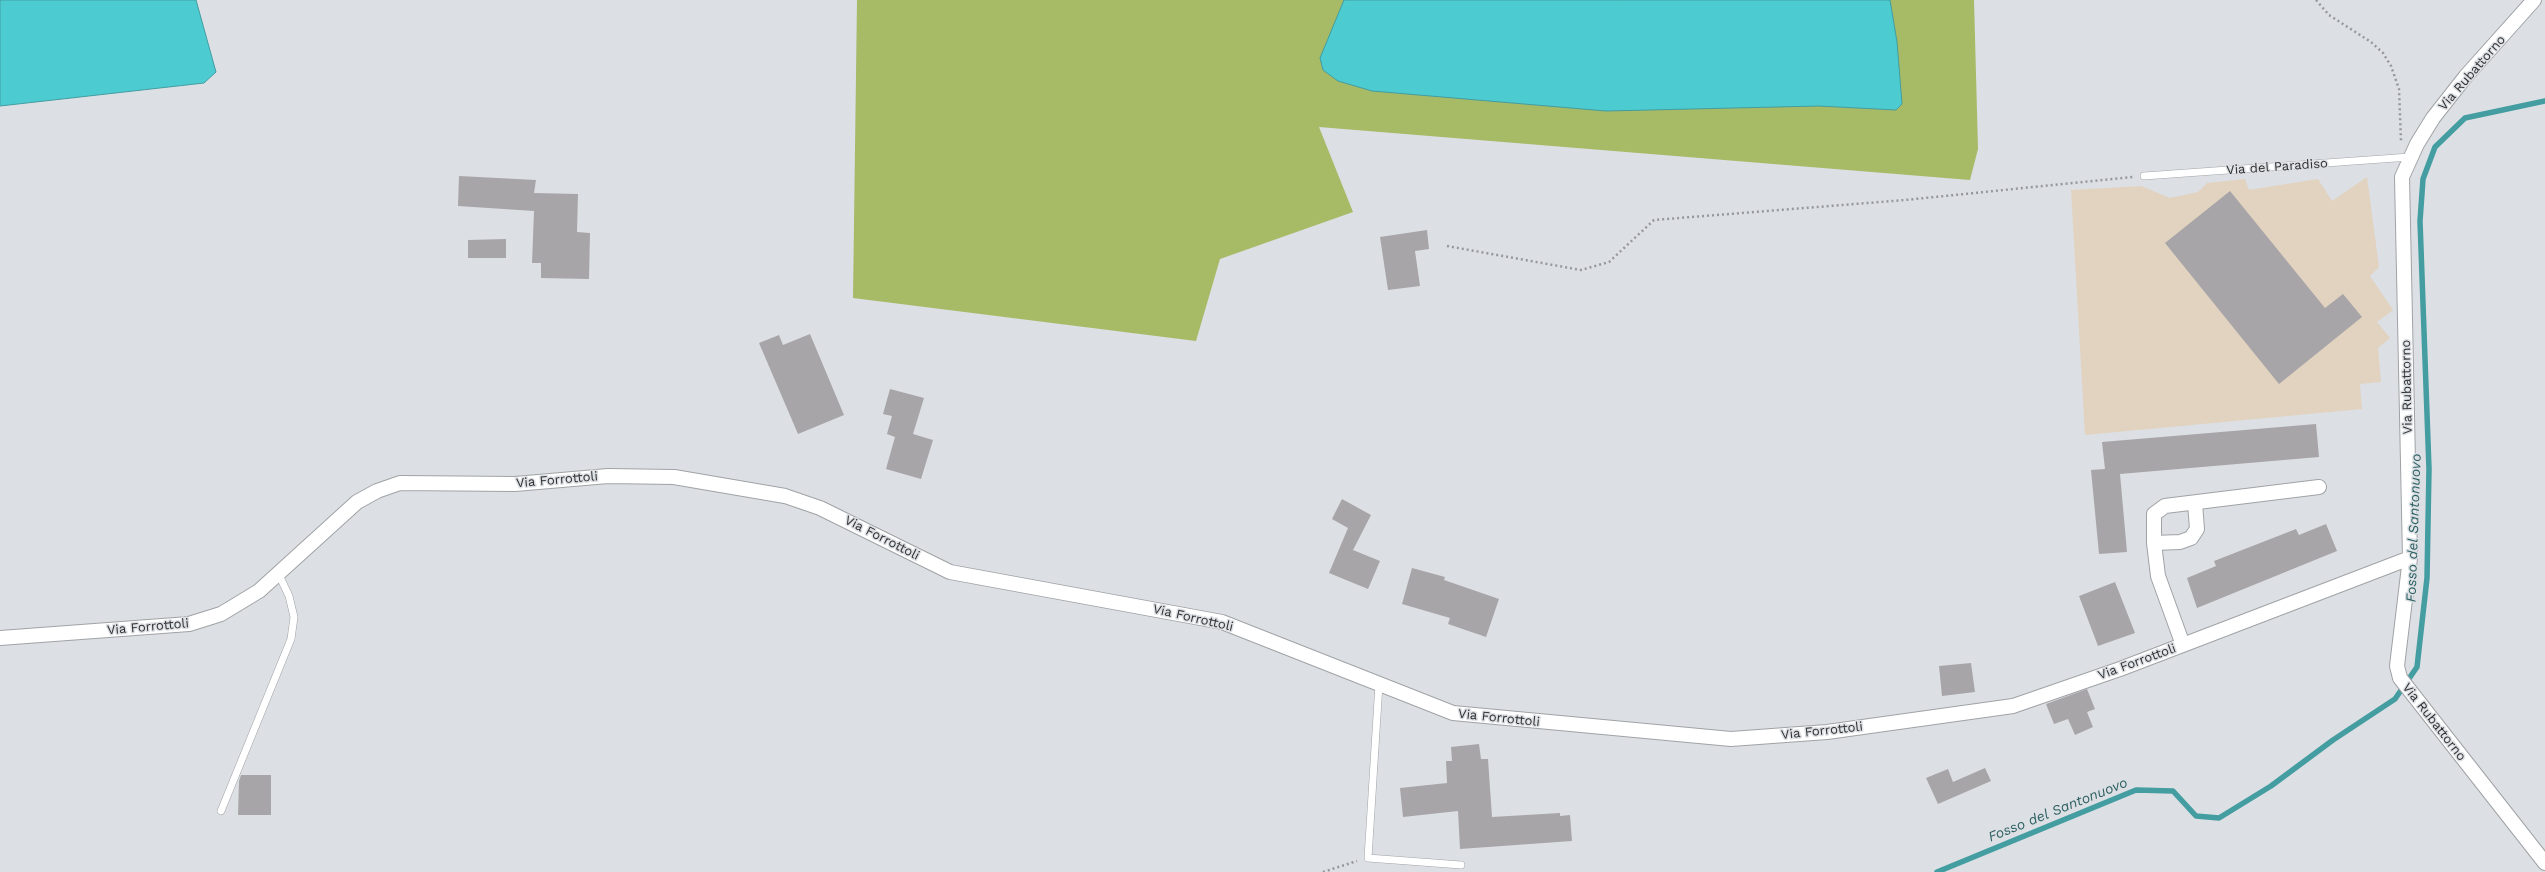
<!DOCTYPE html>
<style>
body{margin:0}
canvas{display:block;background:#dcdfe3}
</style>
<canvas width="2545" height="872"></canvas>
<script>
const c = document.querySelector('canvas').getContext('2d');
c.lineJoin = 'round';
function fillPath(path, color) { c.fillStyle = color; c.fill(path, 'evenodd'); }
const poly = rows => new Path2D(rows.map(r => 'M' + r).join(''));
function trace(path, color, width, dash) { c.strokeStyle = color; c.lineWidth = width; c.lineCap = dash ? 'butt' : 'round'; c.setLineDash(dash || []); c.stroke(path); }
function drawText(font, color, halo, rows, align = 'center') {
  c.font = font + ' "Work Sans",sans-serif'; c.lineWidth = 3; c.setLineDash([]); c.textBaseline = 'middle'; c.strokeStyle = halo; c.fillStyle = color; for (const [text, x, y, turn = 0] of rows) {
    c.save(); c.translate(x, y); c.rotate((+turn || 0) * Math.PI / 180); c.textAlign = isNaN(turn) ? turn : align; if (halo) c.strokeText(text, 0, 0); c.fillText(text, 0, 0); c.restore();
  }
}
const education = poly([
 [2367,177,2379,267,2370,276,2393,310,2377,322,2390,338,2378,348,2381,382,2360,384,2362,409,2085,435,2071,190,2141,186,2170,198,2198,192,2207,183,2245,179,2249,190,2318,179,2332,201]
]);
const forest = poly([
 [857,0,1974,0,1978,149,1970,180,1319,127,1353,212,1220,259,1196,341,853,298]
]);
const water = poly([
 [0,0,196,0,216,72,204,83,0,106,0,0],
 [1344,0,1890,0,1897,42,1902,104,1896,110,1819,106,1606,111,1372,91,1338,81,1323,70,1320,58,1344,0]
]);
const stream = poly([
 [1937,872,2136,790,2173,791,2196,816,2219,818,2271,786,2333,740,2395,699,2417,667,2427,578,2429,469,2420,221,2423,179,2435,147,2465,118,2545,101]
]);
const building = poly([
 [459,176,536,180,534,193,578,194,577,232,590,233,589,279,541,278,541,263,532,263,534,211,458,206],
 [2230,191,2325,308,2343,294,2362,317,2279,384,2165,243],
 [1427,230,1429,249,1415,251,1420,286,1388,290,1380,237],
 [506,239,506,258,468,258,468,240],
 [810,334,844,415,798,434,759,343,779,335,783,345],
 [890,389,924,398,913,434,933,440,921,479,886,469,895,437,887,434,892,416,883,414],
 [2316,424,2319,457,2120,474,2127,552,2099,554,2091,470,2105,469,2102,442],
 [1342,499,1371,515,1353,550,1380,561,1368,589,1329,573,1348,528,1332,519],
 [2326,524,2337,551,2197,608,2187,578,2216,566,2214,561,2296,529,2299,535],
 [1412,568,1445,577,1444,580,1499,599,1486,637,1448,624,1450,618,1402,604],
 [2115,582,2135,633,2098,646,2079,596],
 [1971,663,1975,692,1942,696,1939,666],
 [2087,689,2095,709,2087,712,2093,727,2075,735,2068,719,2054,724,2046,704],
 [1479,744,1481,759,1488,759,1492,817,1560,813,1560,816,1570,815,1572,841,1460,849,1458,811,1403,817,1400,788,1447,783,1446,761,1452,761,1451,747],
 [1985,768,1991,781,1938,804,1926,778,1948,769,1953,782],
 [241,775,271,775,271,815,238,815,239,781]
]);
const path = poly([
 [2316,0,2329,15,2371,42,2383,53,2391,66,2399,89,2401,141],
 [1447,246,1581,270,1609,262,1654,220,1905,200,2133,177],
 [1323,872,1357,861]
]);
const service = poly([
 [2144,176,2410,157],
 [1379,684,1368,858,1461,865],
 [221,811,291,639,294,617,289,596,279,575]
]);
const minor = poly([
 [2534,0,2466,76,2433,118,2417,144,2402,177,2410,558,2397,666,2400,678,2545,863],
 [2154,543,2180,542,2191,538,2197,529,2195,503],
 [0,638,189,624,221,614,259,591,357,502,377,491,400,483,515,484,608,476,674,477,785,496,820,508,950,572,1222,622,1453,713,1731,739,1827,732,2013,706,2120,669,2410,558],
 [2183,645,2158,576,2154,543,2154,514,2165,506,2319,487]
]);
const streetNames = [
 ["Via Rubattorno",2472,73,-49],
 ["Via del Paradiso",2277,167,-4],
 ["Via Rubattorno",2407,387,-91],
 ["Via Forrottoli",557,480,-5],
 ["Via Forrottoli",882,538,27],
 ["Via Forrottoli",1193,618,13],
 ["Via Forrottoli",148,627,-5],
 ["Via Forrottoli",2137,662,-20],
 ["Via Forrottoli",1499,718,6],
 ["Via Rubattorno",2434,722,52],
 ["Via Forrottoli",1822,731,-6]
];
const waterNames = [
 ["Fosso del Santonuovo",2414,528,-88],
 ["Fosso del Santonuovo",2058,810,-22]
];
fillPath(education, '#e1d3c0');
fillPath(forest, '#a7ba66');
fillPath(water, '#4cccd1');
trace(water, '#439da1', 1);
trace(stream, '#439da1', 5.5);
fillPath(building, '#a8a5a8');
trace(service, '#a0a3a6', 8);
trace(minor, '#a0a3a6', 16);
trace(path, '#96989b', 2.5, [2, 3]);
trace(service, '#fff', 7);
trace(minor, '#fff', 14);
drawText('13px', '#2e2f30', '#dcdfe3', streetNames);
drawText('italic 14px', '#2b6062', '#dcdfe3', waterNames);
</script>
